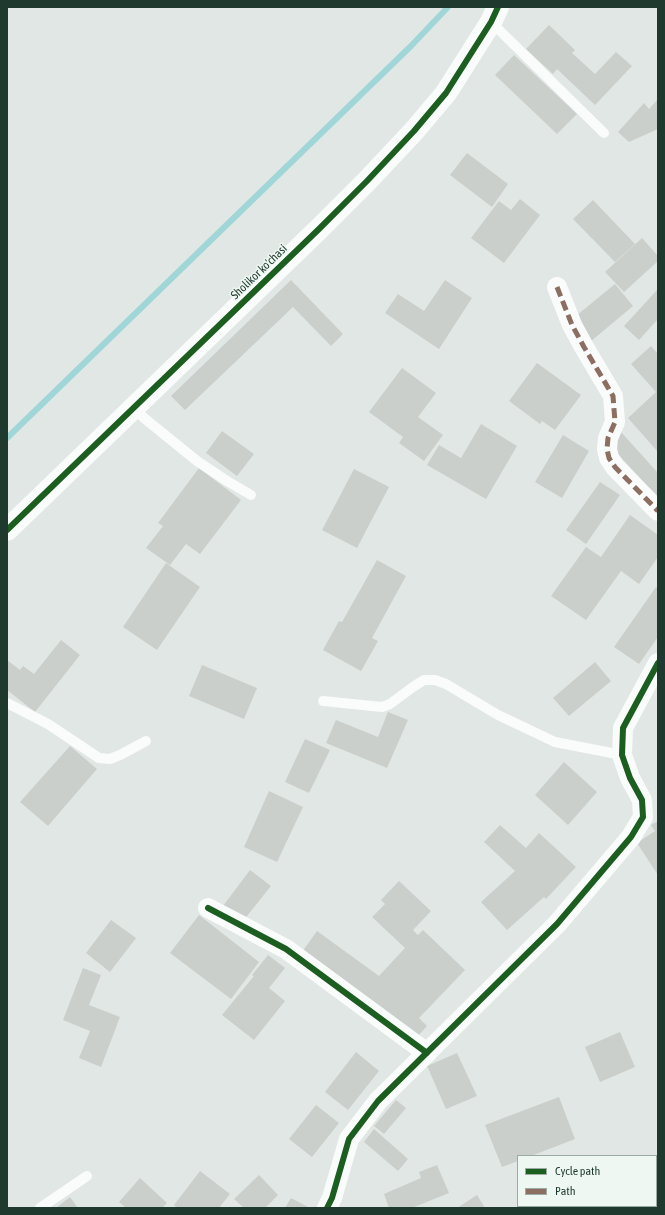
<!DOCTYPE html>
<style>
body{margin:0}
#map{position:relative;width:665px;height:1215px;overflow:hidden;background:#e1e7e4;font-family:"Asap Condensed",sans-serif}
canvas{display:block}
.frame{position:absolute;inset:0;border:8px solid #1f392f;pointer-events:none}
.legend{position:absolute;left:517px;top:1155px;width:140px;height:52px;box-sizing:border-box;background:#eef7f1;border:1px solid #9baba3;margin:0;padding:5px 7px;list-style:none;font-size:12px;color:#1f392f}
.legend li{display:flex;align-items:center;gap:8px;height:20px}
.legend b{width:20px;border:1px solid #9baba3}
</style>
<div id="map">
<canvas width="665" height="1215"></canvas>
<div class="frame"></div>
<ul class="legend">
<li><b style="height:5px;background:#1b5e20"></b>Cycle path</li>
<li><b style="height:5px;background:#8d6e63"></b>Path</li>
</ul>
</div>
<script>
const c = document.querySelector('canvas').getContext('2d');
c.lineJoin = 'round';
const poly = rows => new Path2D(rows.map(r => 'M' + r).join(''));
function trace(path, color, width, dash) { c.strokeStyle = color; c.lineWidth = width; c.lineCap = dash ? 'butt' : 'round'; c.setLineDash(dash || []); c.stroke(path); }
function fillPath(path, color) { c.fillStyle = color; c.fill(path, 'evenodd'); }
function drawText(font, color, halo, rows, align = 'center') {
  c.font = font + ' "Asap Condensed",sans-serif'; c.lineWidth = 3; c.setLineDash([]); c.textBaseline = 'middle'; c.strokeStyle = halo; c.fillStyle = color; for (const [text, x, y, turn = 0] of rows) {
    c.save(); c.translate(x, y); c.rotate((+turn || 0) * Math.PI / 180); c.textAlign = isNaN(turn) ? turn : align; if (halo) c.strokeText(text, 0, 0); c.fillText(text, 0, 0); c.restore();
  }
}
const stream = poly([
 [7,438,411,46,448,7]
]);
const building = poly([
 [549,25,575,50,572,53,595,74,616,52,632,66,595,105,557,69,553,74,526,49],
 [514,55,577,114,557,134,495,75],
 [658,99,658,129,629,142,618,132,644,103,649,109],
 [467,153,508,184,492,207,450,175],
 [520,199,540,215,504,263,471,238,499,201,511,210],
 [593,200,635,244,615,262,573,219],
 [642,238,658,256,658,261,624,292,605,272],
 [291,280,343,334,331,346,293,307,185,410,171,396],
 [445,280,472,298,439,349,385,313,398,294,424,311],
 [615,284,633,306,590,342,571,320],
 [658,289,658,319,639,340,624,326],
 [651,346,658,354,658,452,628,418,656,392,631,364],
 [537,363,581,395,555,430,542,421,540,424,509,401],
 [402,368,436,393,418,417,443,435,424,461,399,443,403,437,369,412],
 [481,424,517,446,486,499,427,465,439,445,461,458],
 [222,431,254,454,237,476,206,453],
 [621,432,658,473,658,498,608,443],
 [563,435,589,451,562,498,535,482],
 [199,468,241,500,200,554,186,544,170,565,146,548,163,526,158,523],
 [354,469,389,487,357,548,322,530],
 [600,482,620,495,586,544,566,530],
 [630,515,658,535,658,557,639,584,621,571,586,620,551,596,586,547,601,557],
 [377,560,406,576,372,638,378,641,361,671,323,650,339,621,342,622],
 [166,563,200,587,157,650,123,627],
 [656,587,658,589,658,637,639,664,614,647],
 [61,640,80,655,35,712,7,690,7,660,20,670,23,666,34,674],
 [595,662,611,681,569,716,553,698],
 [202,665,257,688,244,719,189,696],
 [388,712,408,720,387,768,326,743,336,720,378,737],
 [305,739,330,750,309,793,285,782],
 [70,746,97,769,48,826,20,802],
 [564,762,597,792,568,825,535,795],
 [269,791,303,807,277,862,244,847],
 [658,821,658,875,637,843,655,831,651,825],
 [500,825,526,848,539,833,576,867,546,899,544,897,507,930,481,902,515,871,484,842],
 [250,870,271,886,243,921,223,906],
 [399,881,431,911,413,930,418,935,423,930,465,970,419,1018,427,1026,416,1038,302,952,317,931,379,976,405,948,372,917,385,904,381,900],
 [199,915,259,962,231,999,170,953],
 [111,920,136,938,110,972,86,953],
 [268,955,285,968,269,988,285,1001,254,1040,222,1015,254,976,252,975],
 [83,968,101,975,89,1005,120,1017,101,1067,79,1058,90,1031,63,1020],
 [620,1032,635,1067,600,1082,585,1047],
 [356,1052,379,1071,348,1110,325,1092],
 [457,1053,477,1096,446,1109,427,1066],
 [559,1097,575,1139,531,1156,518,1156,518,1161,502,1167,485,1125],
 [396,1100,406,1108,384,1134,374,1126],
 [316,1105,339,1123,312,1157,289,1139],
 [374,1129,408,1159,398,1171,364,1142],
 [437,1165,449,1193,412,1208,389,1208,384,1194,421,1178,419,1172],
 [200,1171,230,1194,219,1208,177,1208,174,1205],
 [259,1175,278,1195,265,1208,244,1208,234,1199],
 [140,1178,167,1203,162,1208,126,1208,119,1202],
 [477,1195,485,1208,457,1208],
 [70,1197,78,1208,56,1208],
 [291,1198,310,1208,285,1208]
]);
const service = poly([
 [491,22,604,133],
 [134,408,144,418,197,461,227,481,251,495],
 [323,701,382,707,390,704,413,687,424,680,435,680,446,684,498,715,555,742,622,755],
 [7,703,48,724,99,758,110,759,120,755,146,741],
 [40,1208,87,1176]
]);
const minor = poly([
 [557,287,572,325,584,347,613,396,615,422,608,438,607,449,609,458,615,467,658,511],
 [208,908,286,949,427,1053],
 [327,1208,332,1198,349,1139,378,1101,557,924,631,837,643,817,642,800,630,778,622,755,623,728,658,663]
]);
const tertiary = poly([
 [7,530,319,229,367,181,414,131,446,93,491,22,498,7]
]);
const quiet = poly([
 [557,287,572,325,584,347,613,396,615,422,608,438,607,449,609,458,615,467,658,511]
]);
const cycleway = poly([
 [7,530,319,229,367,181,414,131,446,93,491,22,498,7],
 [208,908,286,949,427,1053],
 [327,1208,332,1198,349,1139,378,1101,557,924,631,837,643,817,642,800,630,778,622,755,623,728,658,663]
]);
const streetNames = [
 ["Sholikor ko'chasi",259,272,-44]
];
trace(stream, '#a0d6d7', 6);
fillPath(building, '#cacfcc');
trace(service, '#fafbfb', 10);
trace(minor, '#fafbfb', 20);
trace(tertiary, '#fafbfb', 22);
trace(quiet, '#8d6e63', 5, [10, 5]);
trace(cycleway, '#1b5e20', 6);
drawText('12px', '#1f392f', '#eef7f1', streetNames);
</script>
